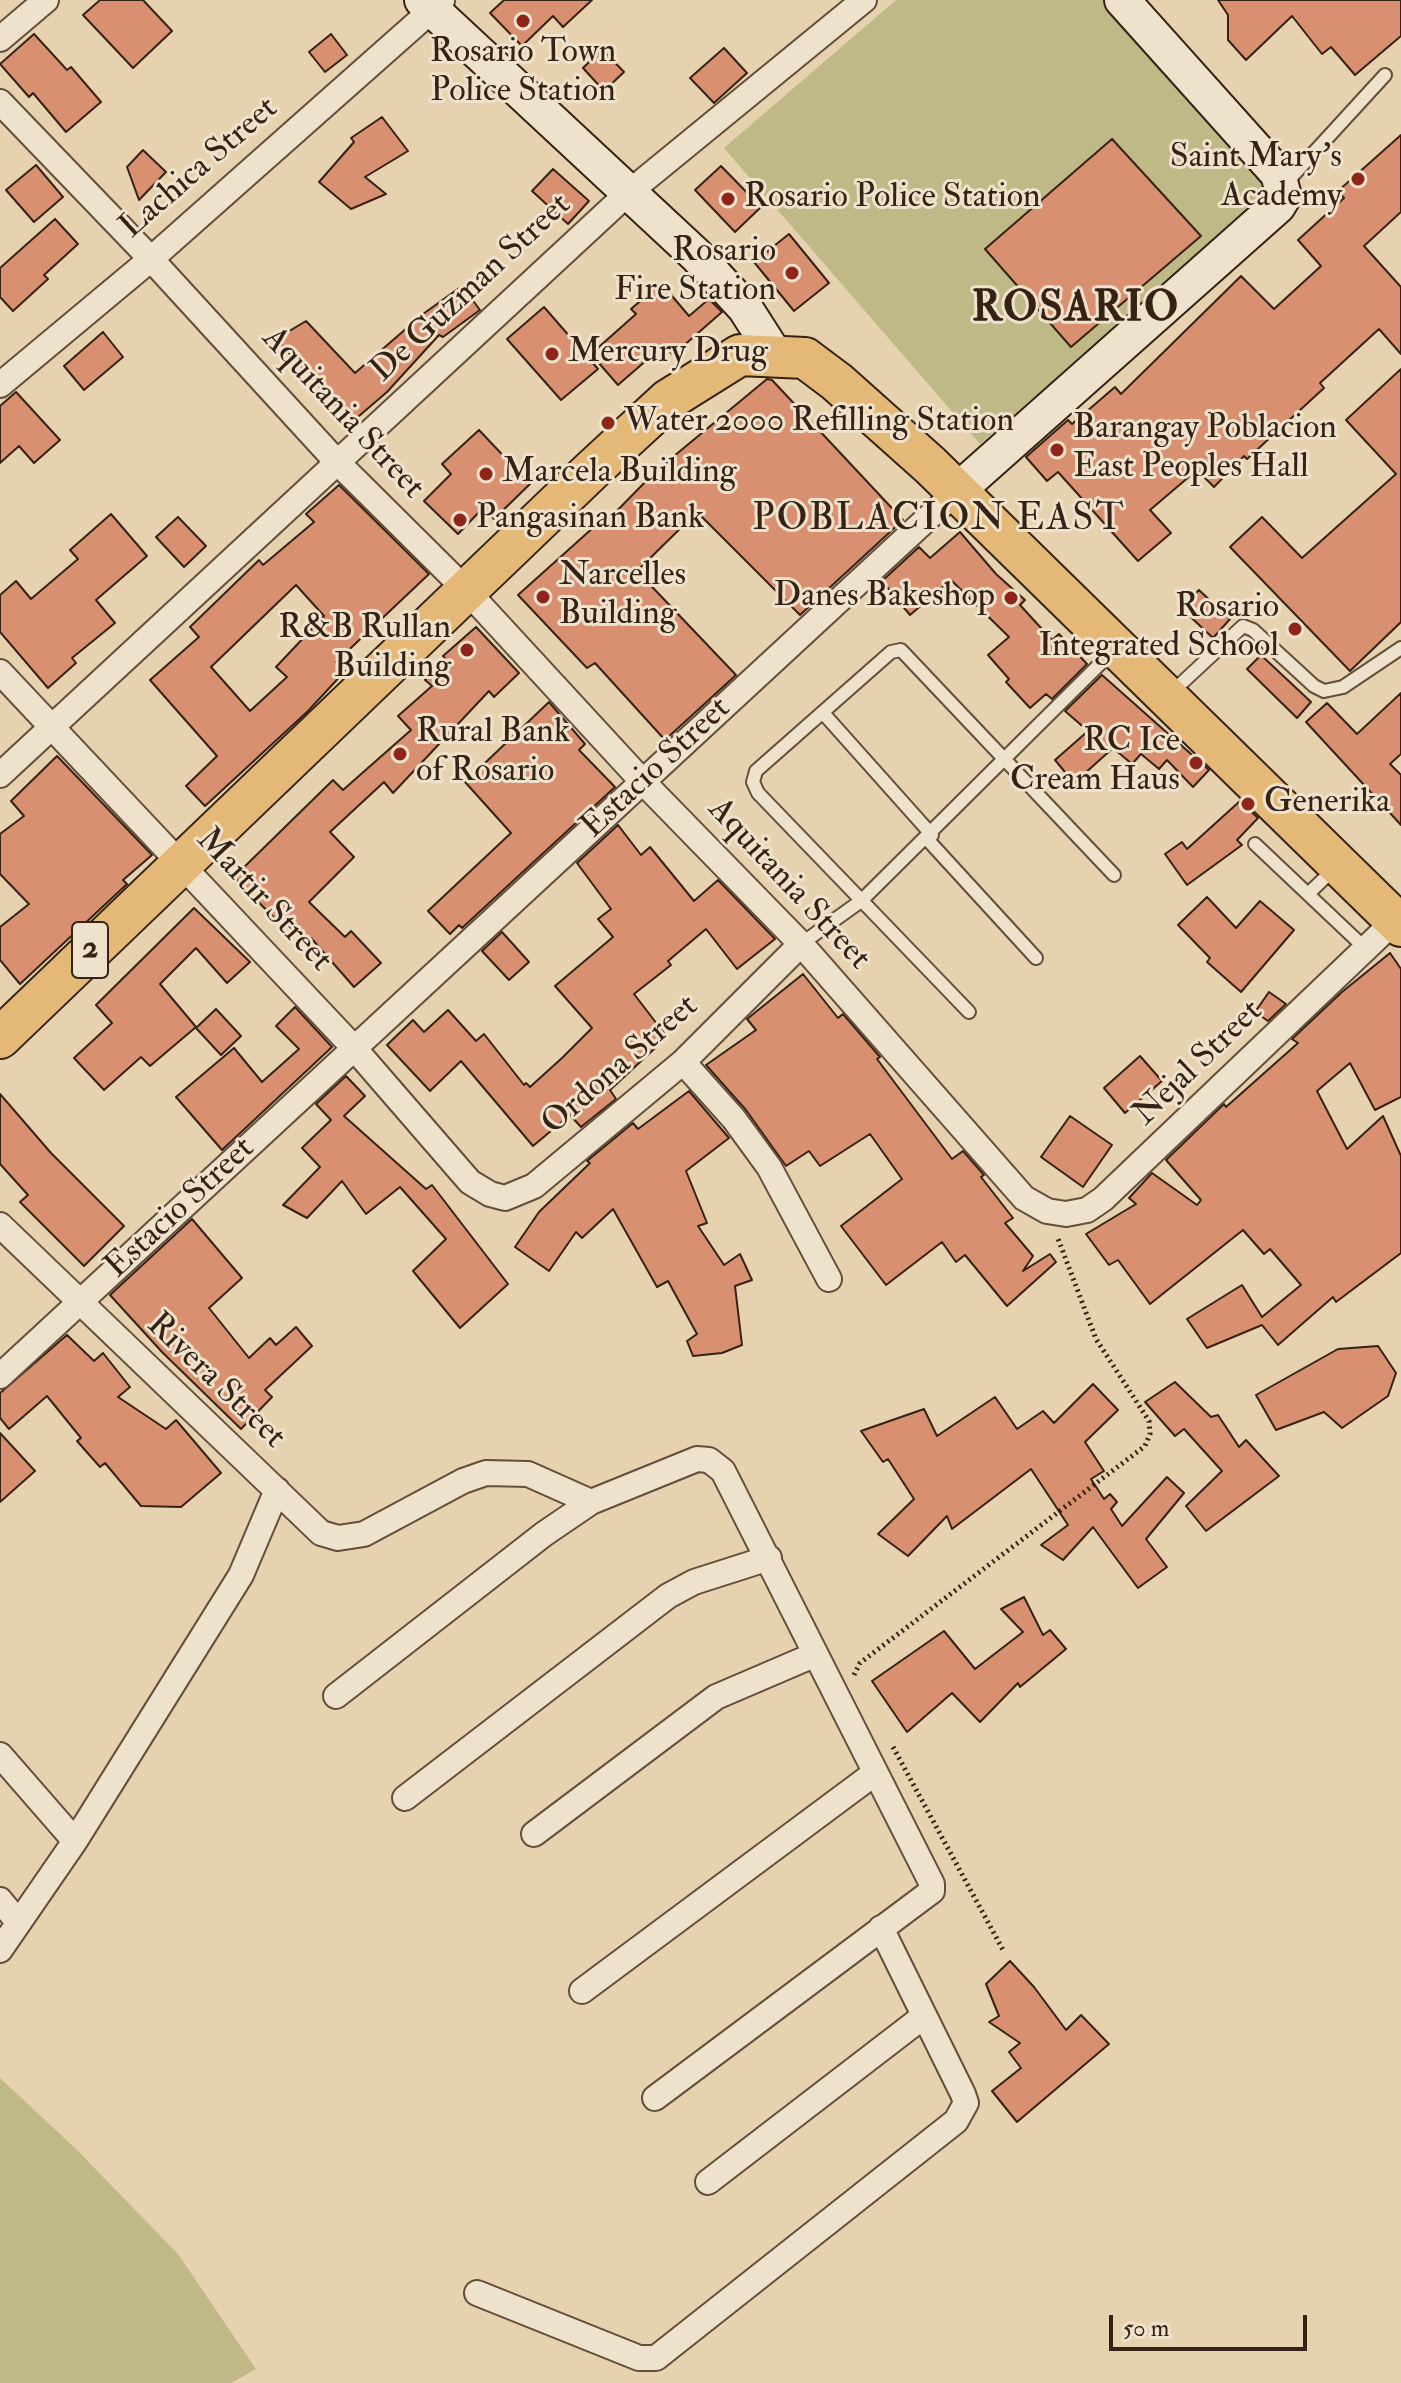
<!DOCTYPE html>
<style>
body{margin:0}
#map{position:relative;width:1401px;height:2383px;overflow:hidden;background:#e7d2b0;font-family:"IM FELL Double Pica",serif}
canvas{display:block}
.scale{position:absolute;left:1109px;top:2315px;width:198px;height:36px;box-sizing:border-box;border:4px solid #352214;border-top:0;padding-left:10px;font-size:24px;line-height:28px;white-space:nowrap;color:#352214;-webkit-text-stroke:6px #efe2cc;paint-order:stroke}
</style>
<div id="map">
<canvas width="1401" height="2383"></canvas>
<div class="scale">50 m</div>
</div>
<script>
const c = document.querySelector('canvas').getContext('2d');
c.lineJoin = 'round';
function fillPath(path, color) { c.fillStyle = color; c.fill(path, 'evenodd'); }
const poly = rows => new Path2D(rows.map(r => 'M' + r).join(''));
function trace(path, color, width, dash) { c.strokeStyle = color; c.lineWidth = width; c.lineCap = dash ? 'butt' : 'round'; c.setLineDash(dash || []); c.stroke(path); }
function drawText(font, color, halo, rows, align = 'center') {
  c.font = font + ' "IM FELL Double Pica",serif'; c.lineWidth = 6; c.setLineDash([]); c.textBaseline = 'middle'; c.strokeStyle = halo; c.fillStyle = color; for (const [text, x, y, turn = 0] of rows) {
    c.save(); c.translate(x, y); c.rotate((+turn || 0) * Math.PI / 180); c.textAlign = isNaN(turn) ? turn : align; if (halo) c.strokeText(text, 0, 0); c.fillText(text, 0, 0); c.restore();
  }
}
const green = poly([
 [896,0,1105,0,1272,193,980,444,724,148],
 [0,2078,75,2148,178,2254,256,2369,231,2383,0,2383]
]);
const building = poly([
 [100,0,143,0,172,31,133,68,83,15,100,0],
 [504,0,592,0,563,27,553,16,522,46,490,13,504,0],
 [1218,0,1401,0,1401,36,1355,75,1331,47,1322,54,1292,16,1246,60,1228,40,1228,15,1218,0],
 [34,34,67,70,71,67,101,102,66,132,33,93,29,97,0,64,34,34],
 [331,34,347,55,325,72,309,52,331,34],
 [724,48,747,73,714,103,690,78,724,48],
 [602,49,624,72,604,91,583,68,602,49],
 [382,117,408,151,365,177,386,194,351,209,319,182,354,142,351,138,382,117],
 [1401,135,1401,212,1364,246,1401,287,1401,354,1379,329,1320,383,1324,388,1247,459,1244,456,1214,487,1197,470,1150,510,1171,533,1138,561,1058,472,1047,481,1026,457,1068,420,1072,424,1115,387,1121,394,1241,276,1274,309,1321,266,1298,240,1344,198,1338,191,1401,135],
 [1112,139,1201,236,1071,347,985,249,1112,139],
 [143,150,166,172,139,200,127,167,143,150],
 [36,165,63,197,34,222,6,190,36,165],
 [721,166,761,207,735,232,695,190,721,166],
 [553,169,589,201,568,224,532,191,553,169],
 [55,219,78,244,44,275,48,279,13,311,0,297,0,268,55,219],
 [789,234,829,283,794,311,754,262,789,234],
 [661,283,689,316,709,299,722,312,673,355,664,345,618,385,591,354,636,314,631,309,661,283],
 [462,286,480,310,443,337,439,335,387,392,352,422,276,339,306,321,355,373,423,314,462,286],
 [544,307,598,369,561,400,507,339,544,307],
 [103,332,123,357,84,390,64,366,103,332],
 [1401,369,1401,622,1350,671,1230,547,1262,517,1302,558,1396,474,1346,420,1401,369],
 [767,379,772,380,903,520,800,615,697,512,637,571,736,675,665,740,595,663,587,668,518,595,595,526,599,529,656,471,767,379],
 [16,392,60,440,34,463,19,446,0,463,0,406,16,392],
 [479,430,530,484,494,519,483,508,458,534,424,501,451,474,442,464,479,430],
 [339,485,429,574,336,662,345,671,308,711,205,806,186,786,217,756,150,680,199,637,190,627,259,560,263,565,314,522,306,514,339,485],
 [296,585,324,616,276,667,287,677,250,711,211,667,296,585],
 [111,514,147,556,96,600,115,623,72,658,76,663,48,688,0,632,0,595,16,581,31,599,78,559,70,550,111,514],
 [178,517,206,546,184,567,156,537,178,517],
 [960,532,996,574,1025,600,1020,605,1052,640,1059,634,1087,664,1052,699,1046,694,1030,708,1006,682,1009,679,988,655,1009,637,951,580,910,615,882,581,919,547,930,558,960,532],
 [1199,590,1230,619,1213,638,1181,608,1199,590],
 [476,627,519,673,494,697,489,691,393,793,384,782,330,832,354,857,309,902,345,937,351,931,381,963,354,987,311,938,306,943,283,920,279,923,234,877,333,780,343,790,411,730,398,716,432,686,425,680,445,658,443,656,476,627],
 [1261,655,1311,702,1297,718,1247,669,1261,655],
 [1102,675,1209,770,1193,787,1167,760,1159,769,1141,754,1132,764,1113,748,1074,783,1055,760,1088,731,1065,711,1102,675],
 [1401,693,1401,754,1390,764,1401,775,1401,825,1306,722,1327,703,1357,734,1401,693],
 [549,702,585,744,579,750,615,787,462,928,459,925,450,934,428,911,511,833,465,782,549,702],
 [57,756,152,855,123,880,127,884,20,984,0,960,0,927,29,904,0,874,0,834,24,816,11,801,57,756],
 [1240,801,1258,818,1237,840,1242,845,1187,885,1165,854,1182,842,1187,849,1240,801],
 [618,825,641,855,650,847,694,901,718,880,775,939,737,969,706,929,668,961,671,965,634,994,667,1037,610,1090,616,1099,581,1127,570,1115,533,1146,461,1061,430,1091,387,1045,413,1020,424,1032,448,1010,476,1041,484,1034,524,1085,526,1083,530,1087,562,1058,592,1028,555,986,613,937,598,919,611,909,577,863,618,825],
 [1207,897,1236,928,1260,901,1294,930,1241,992,1207,962,1210,958,1178,925,1207,897],
 [194,908,250,962,227,983,196,948,160,984,196,1027,150,1066,141,1057,104,1090,74,1058,112,1023,96,1005,194,908],
 [502,932,529,962,509,980,482,951,502,932],
 [1390,953,1401,969,1401,1097,1375,1110,1350,1063,1317,1091,1347,1149,1383,1116,1401,1156,1401,1253,1336,1302,1333,1297,1278,1345,1262,1325,1207,1348,1187,1319,1242,1285,1262,1317,1301,1285,1270,1249,1264,1254,1243,1230,1150,1304,1118,1260,1109,1265,1086,1234,1136,1204,1129,1198,1152,1173,1197,1205,1201,1200,1166,1160,1224,1104,1226,1107,1298,1043,1292,1039,1342,992,1390,953],
 [803,974,838,1018,843,1014,880,1057,877,1059,952,1159,963,1151,984,1175,981,1177,1013,1218,1005,1223,1033,1256,1023,1271,1050,1254,1056,1262,1007,1306,965,1255,956,1262,942,1242,886,1285,841,1226,902,1179,870,1134,820,1166,809,1151,786,1166,746,1110,706,1065,756,1030,747,1019,803,974],
 [1269,992,1286,1004,1268,1021,1255,1012,1269,992],
 [295,1007,332,1047,222,1150,176,1097,234,1048,262,1082,299,1049,276,1026,295,1007],
 [216,1009,241,1036,221,1055,196,1028,216,1009],
 [1140,1056,1162,1081,1125,1113,1104,1088,1140,1056],
 [346,1076,365,1096,344,1116,426,1189,432,1185,508,1284,460,1328,413,1271,446,1239,400,1187,366,1214,342,1181,307,1218,283,1205,320,1167,302,1148,331,1120,316,1104,346,1076],
 [689,1091,729,1138,686,1171,707,1223,698,1226,724,1265,740,1254,752,1280,735,1286,742,1345,722,1353,693,1356,687,1341,697,1334,668,1281,657,1287,613,1209,582,1238,576,1232,549,1271,515,1247,539,1212,590,1163,587,1161,633,1123,638,1129,689,1091],
 [0,1094,51,1153,124,1226,84,1266,20,1202,28,1195,0,1164,0,1094],
 [1070,1116,1112,1145,1083,1187,1041,1157,1070,1116],
 [192,1219,242,1278,209,1308,249,1358,270,1338,276,1345,296,1327,312,1346,265,1390,272,1397,241,1429,162,1352,110,1295,192,1219],
 [67,1335,94,1361,103,1353,130,1387,118,1397,166,1429,176,1420,221,1473,181,1507,141,1506,105,1463,100,1467,77,1441,81,1438,47,1396,9,1429,0,1418,0,1393,67,1335],
 [1378,1346,1396,1373,1388,1396,1342,1428,1324,1412,1276,1430,1256,1395,1338,1349,1378,1346],
 [1175,1382,1211,1417,1218,1415,1239,1447,1246,1440,1279,1476,1206,1531,1186,1506,1222,1471,1184,1429,1175,1436,1145,1402,1175,1382],
 [1093,1384,1118,1410,1085,1442,1104,1471,1091,1479,1104,1499,1110,1494,1117,1502,1111,1509,1122,1526,1167,1477,1184,1493,1146,1539,1167,1567,1138,1588,1093,1527,1063,1560,1041,1545,1068,1525,1031,1469,952,1529,947,1516,908,1556,878,1534,914,1499,888,1459,883,1462,861,1431,924,1409,937,1436,995,1397,1017,1429,1043,1411,1054,1423,1093,1384],
 [0,1433,35,1471,0,1502,0,1433],
 [1024,1597,1043,1635,1050,1630,1066,1649,1020,1687,1018,1683,980,1722,952,1693,907,1732,872,1681,944,1631,975,1669,1023,1632,1001,1609,1024,1597],
 [1010,1961,1034,1987,1066,2030,1081,2015,1109,2044,1017,2122,992,2091,1021,2068,1009,2052,1020,2043,989,2022,999,2016,986,1984,1010,1961]
]);
const path = poly([
 [854,1675,860,1663,1145,1446,1150,1434,1149,1421,1096,1339,1057,1236],
 [893,1747,1003,1950]
]);
const service = poly([
 [1286,183,1385,75],
 [1171,693,1243,626,1253,630,1314,686,1324,691,1343,687,1401,648],
 [824,714,932,835],
 [927,839,1036,958],
 [1255,844,1367,950],
 [1308,894,1336,867],
 [801,944,861,901,1113,651],
 [969,1012,758,793,753,782,756,771,891,652,901,650,1114,875]
]);
const minor = poly([
 [0,39,46,0],
 [0,102,151,259,336,461,467,591,643,782,801,944,1024,1198,1047,1211,1066,1214,1087,1210,1103,1199,1401,915],
 [0,385,151,259,442,1],
 [0,672,354,1048,470,1182,490,1194,505,1198,534,1186,683,1062,801,944],
 [0,775,627,194,864,0],
 [683,1062,734,1119,769,1167,829,1279],
 [0,1225,321,1533,338,1538,364,1534,463,1481,486,1473,528,1474,591,1502],
 [0,1376,956,492],
 [336,1696,544,1534,591,1502,697,1459,709,1460,723,1471,932,1884,932,1891,655,2098],
 [0,1755,75,1841],
 [405,1798,668,1596,694,1582,769,1558],
 [534,1834,716,1697,814,1655],
 [0,1900,18,1922],
 [0,1950,75,1841,241,1575,277,1490],
 [582,1991,875,1773],
 [708,2182,924,2016],
 [477,2293,639,2358,656,2358,956,2121,966,2103,963,2094,881,1928]
]);
const secondary = poly([
 [422,0,697,256,745,308,775,355],
 [956,492,1278,206,1284,196,1278,174,1122,0]
]);
const trunk = poly([
 [0,1038,592,470,668,400,740,355,805,358,837,382,930,465,1401,926]
]);
const markers = [
 [523,21,8,"#8f2418"],
 [1358,179,8,"#8f2418"],
 [728,199,8,"#8f2418"],
 [792,273,8,"#8f2418"],
 [552,354,8,"#8f2418"],
 [608,423,8,"#8f2418"],
 [1057,450,8,"#8f2418"],
 [486,474,8,"#8f2418"],
 [460,520,8,"#8f2418"],
 [543,597,8,"#8f2418"],
 [1011,598,8,"#8f2418"],
 [1295,629,8,"#8f2418"],
 [467,650,8,"#8f2418"],
 [400,754,8,"#8f2418"],
 [1196,763,8,"#8f2418"],
 [1248,804,8,"#8f2418"]
];
const shields = [
 [90,950,36]
];
const shieldNames = [
 ["2",90,950]
];
const poiNames = [
 ["Rosario Town",523,54,"center"],
 ["Police Station",523,93,"center"],
 ["Saint Mary's",1342,159,"right"],
 ["Academy",1342,198,"right"],
 ["Rosario Police Station",744,199],
 ["Rosario",776,253,"right"],
 ["Fire Station",776,292,"right"],
 ["Mercury Drug",568,354],
 ["Water 2000 Refilling Station",624,423],
 ["Barangay Poblacion",1073,430],
 ["East Peoples Hall",1073,469],
 ["Marcela Building",502,474],
 ["Pangasinan Bank",476,520],
 ["Narcelles",559,577],
 ["Building",559,616],
 ["Danes Bakeshop",995,598,"right"],
 ["Rosario",1279,609,"right"],
 ["Integrated School",1279,648,"right"],
 ["R&B Rullan",451,630,"right"],
 ["Building",451,669,"right"],
 ["Rural Bank",416,734],
 ["of Rosario",416,773],
 ["RC Ice",1180,743,"right"],
 ["Cream Haus",1180,782,"right"],
 ["Generika",1264,804]
];
const streetNames = [
 ["Lachica Street",200,169,-41],
 ["De Guzman Street",472,289,-43],
 ["Aquitania Street",342,414,47],
 ["Estacio Street",657,769,-43],
 ["Aquitania Street",788,885,47],
 ["Martir Street",263,901,47],
 ["Nejal Street",1199,1064,-44],
 ["Ordona Street",621,1066,-41],
 ["Estacio Street",181,1209,-43],
 ["Rivera Street",215,1382,44]
];
const quarterNames = [
 ["POBLACION EAST",939,521]
];
const districtNames = [
 ["ROSARIO",1076,311]
];
fillPath(green, '#beb986');
fillPath(building, '#d99071');
trace(building, '#352214', 2);
trace(service, '#624e3b', 16);
trace(minor, '#624e3b', 28);
trace(secondary, '#352214', 38);
trace(trunk, '#352214', 44);
trace(path, '#352214', 5, [2, 4]);
trace(service, '#efe2cc', 12);
trace(minor, '#efe2cc', 24);
trace(secondary, '#efe2cc', 34);
trace(trunk, '#e4b978', 40);
for (const [x, y, r, color] of markers) { const dot = new Path2D(); dot.arc(x, y, r, 0, 2 * Math.PI); c.fillStyle = color; c.fill(dot); trace(dot, '#efe2cc', 3); }
for (const [x, y, w] of shields) { const box = new Path2D(); box.roundRect(x - w / 2, y - 28, w, 56, 6); c.fillStyle = '#efe2cc'; c.fill(box); trace(box, '#352214', 2); }
drawText('bold 32px', '#352214', null, shieldNames);
drawText('34px', '#352214', '#efe2cc', poiNames, 'left');
drawText('34px', '#352214', '#efe2cc', streetNames);
c.letterSpacing = '2px';
drawText('38px', '#352214', '#efe2cc', quarterNames);
c.letterSpacing = '0px';
c.letterSpacing = '2px';
drawText('bold 42px', '#352214', '#efe2cc', districtNames);
c.letterSpacing = '0px';
</script>
